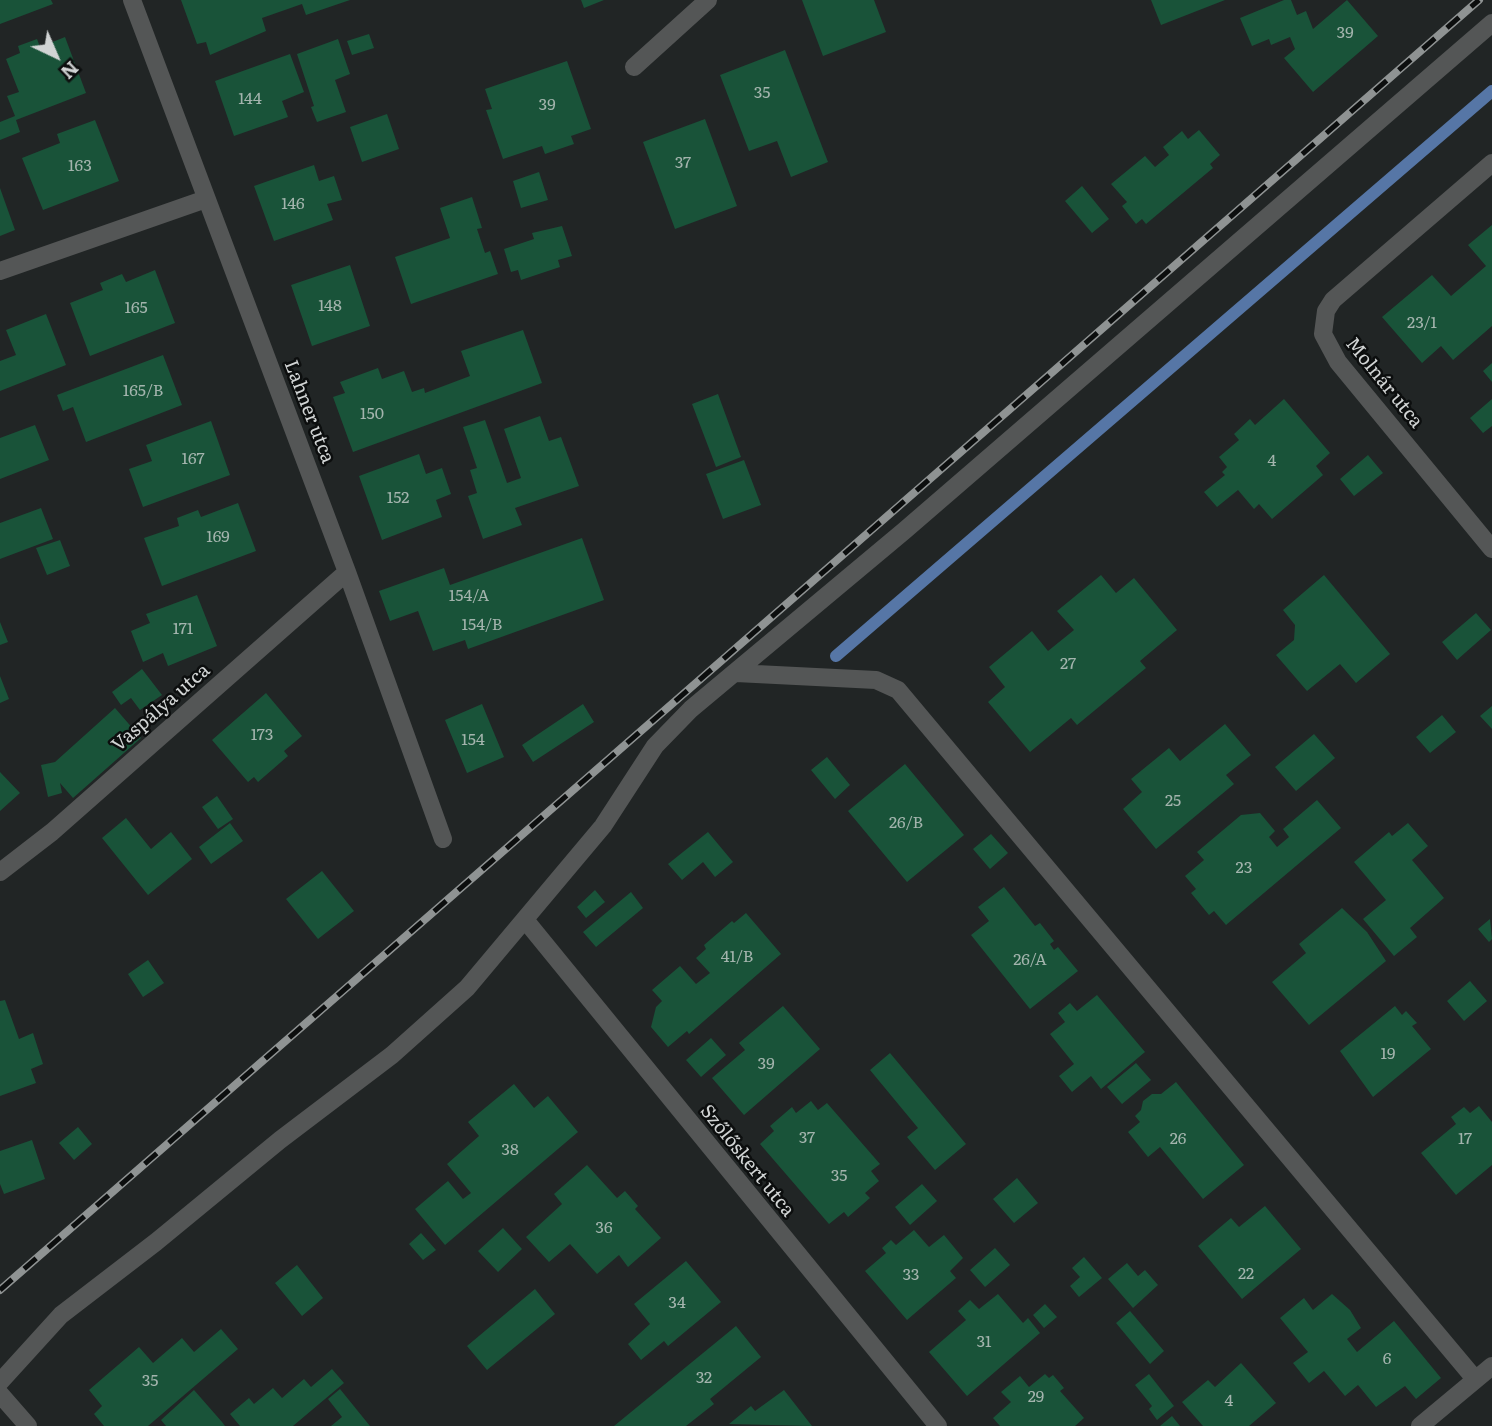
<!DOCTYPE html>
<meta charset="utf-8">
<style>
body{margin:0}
#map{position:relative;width:1492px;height:1426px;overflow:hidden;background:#212525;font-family:Literata,serif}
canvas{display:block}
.north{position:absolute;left:21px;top:21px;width:70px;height:70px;-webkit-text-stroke:5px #0c0e0e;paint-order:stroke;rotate:136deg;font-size:19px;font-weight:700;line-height:28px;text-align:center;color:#d1d4d4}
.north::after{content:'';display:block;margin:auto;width:24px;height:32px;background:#d1d4d4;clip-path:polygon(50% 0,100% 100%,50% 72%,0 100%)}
</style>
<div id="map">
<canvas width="1492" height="1426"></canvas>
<div class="north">N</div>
</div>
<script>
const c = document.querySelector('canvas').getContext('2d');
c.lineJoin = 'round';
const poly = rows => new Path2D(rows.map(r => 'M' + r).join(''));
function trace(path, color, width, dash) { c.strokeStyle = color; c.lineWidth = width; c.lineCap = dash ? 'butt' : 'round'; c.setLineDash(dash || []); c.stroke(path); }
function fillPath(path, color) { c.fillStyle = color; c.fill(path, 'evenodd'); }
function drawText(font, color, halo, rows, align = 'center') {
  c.font = font + ' Literata,serif'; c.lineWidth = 5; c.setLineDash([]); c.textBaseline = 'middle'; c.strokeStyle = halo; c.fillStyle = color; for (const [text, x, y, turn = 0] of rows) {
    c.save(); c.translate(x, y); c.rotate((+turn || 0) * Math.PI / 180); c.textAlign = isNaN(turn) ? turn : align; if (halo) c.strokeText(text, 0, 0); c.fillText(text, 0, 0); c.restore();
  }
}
const stream = poly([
 [836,656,1492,91]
]);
const building = poly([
 [0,0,51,0,53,4,0,24],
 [181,0,350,0,306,15,302,4,262,18,266,31,210,55,206,42,197,44],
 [581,0,604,0,584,8],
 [802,0,874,0,886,32,823,56],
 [1151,0,1225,0,1161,25],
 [1284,0,1291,0,1297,15,1306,11,1313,29,1347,0,1378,36,1313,92,1284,58,1295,49,1290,37,1271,45,1269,39,1252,46,1240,18],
 [369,34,374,48,352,55,347,41],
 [65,37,86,93,16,120,20,132,0,140,0,122,15,116,7,96,19,92,6,59,20,53,18,46,37,39,40,47],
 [338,39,350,74,335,80,346,112,317,122,311,107,314,106,297,54],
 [785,50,828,162,791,177,777,141,749,151,720,75],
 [290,54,304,92,282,101,288,117,234,136,215,81],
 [567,61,591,129,571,136,574,144,545,154,542,146,503,159,486,110,492,109,485,89],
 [387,114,399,149,362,162,350,127],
 [705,119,737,206,675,229,643,142],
 [95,120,119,181,43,210,22,158,60,143,57,134],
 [1199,130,1220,155,1210,164,1213,168,1146,224,1142,219,1136,224,1122,206,1127,202,1111,184,1145,156,1155,167,1169,155,1163,147,1182,131,1188,139],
 [314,165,319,181,334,176,342,200,327,204,333,220,274,241,254,186],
 [539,172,548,200,521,208,513,181],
 [1082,186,1109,219,1092,233,1065,201],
 [0,188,15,230,0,236],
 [472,197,482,228,477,229,485,253,490,251,498,274,411,304,395,257,450,238,440,208],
 [1492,225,1492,326,1453,360,1441,346,1422,363,1382,317,1432,275,1451,296,1486,266,1468,245],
 [562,226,572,256,558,260,560,267,521,280,518,270,511,272,504,249,534,239,532,233],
 [350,265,370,326,312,346,291,285],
 [155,270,175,323,90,356,70,303,103,290,100,283,122,274,126,282],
 [46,314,66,365,0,391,0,361,16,355,6,330],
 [523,330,542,383,353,452,333,397,345,393,340,382,378,368,382,379,404,371,412,392,424,388,425,393,470,376,461,351],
 [163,355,182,405,86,442,73,407,63,411,57,395],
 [1492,363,1492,382,1483,371],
 [718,394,741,457,716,467,692,404],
 [1284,399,1330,453,1316,466,1323,475,1272,519,1259,504,1254,509,1238,490,1217,507,1204,492,1225,475,1222,472,1227,467,1219,457,1239,440,1234,434,1250,419,1255,425],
 [1492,399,1492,426,1483,433,1470,418],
 [540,416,549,441,561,437,579,486,515,508,522,525,483,539,468,496,477,493,470,470,477,468,463,427,485,420,507,483,521,478,504,429],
 [211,421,230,475,143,507,129,469,152,461,146,445],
 [35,425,49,460,0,479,0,438],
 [419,454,426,474,442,468,451,494,436,500,442,517,382,540,359,476],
 [1368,455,1383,473,1354,496,1340,479],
 [744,460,761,505,723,519,706,474],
 [238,503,256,551,162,586,144,538,179,526,177,518,198,510,201,517],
 [41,508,53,539,0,559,0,523],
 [582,538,604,600,468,649,465,640,433,651,418,611,390,621,379,591,444,568,450,585],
 [60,540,70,566,47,575,36,548],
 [1101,575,1116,593,1134,578,1177,630,1140,661,1146,668,1077,725,1071,718,1030,752,988,702,1005,687,989,667,1032,631,1048,651,1074,630,1057,611],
 [1324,575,1390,654,1356,683,1340,664,1307,691,1276,655,1294,640,1295,625,1283,610],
 [197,595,217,646,168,666,163,653,143,662,131,631,150,623,146,614],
 [1476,613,1491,630,1457,660,1442,642],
 [0,622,8,642,0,645],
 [142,669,162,695,140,710,131,698,121,705,112,692],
 [0,676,9,699,0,703],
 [266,693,302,736,284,751,288,756,258,782,254,777,248,782,212,740],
 [482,704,504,757,467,773,445,720],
 [583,704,594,722,533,762,522,745],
 [1492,706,1492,729,1480,716],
 [115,708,141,738,73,798,60,783,62,793,48,797,41,765,55,762],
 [1442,715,1456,732,1430,753,1416,737],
 [1225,724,1251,755,1226,775,1234,784,1156,849,1123,809,1142,792,1131,779,1169,748,1180,761],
 [1314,734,1335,758,1296,791,1275,767],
 [827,757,850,785,835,799,811,770],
 [905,764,964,835,907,882,848,811],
 [0,772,20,793,0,811],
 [217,796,233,819,218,829,202,807],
 [1317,800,1341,828,1226,925,1214,911,1209,915,1191,893,1196,889,1185,876,1204,860,1197,852,1241,815,1260,813,1275,831,1269,837,1277,847,1289,837,1283,829],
 [126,818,151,849,171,832,192,859,148,895,102,838],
 [230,823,243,841,211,864,199,847],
 [1408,823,1428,846,1412,860,1444,898,1410,928,1417,937,1394,956,1363,919,1386,900,1354,862,1389,832,1392,836],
 [708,832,733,862,715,877,703,862,682,880,668,864],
 [991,834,1008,853,990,869,973,849],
 [322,871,354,911,318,939,286,899],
 [1004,887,1035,926,1040,923,1054,941,1050,944,1054,950,1058,947,1078,971,1030,1009,971,935,989,921,978,907],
 [595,890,605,902,586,918,577,907],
 [631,892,643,908,596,947,583,932],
 [1342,908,1367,932,1386,961,1309,1025,1272,982,1306,953,1299,944],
 [746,913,781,954,689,1034,687,1031,668,1047,651,1027,656,1007,662,1001,652,990,680,966,696,984,710,973,696,958,706,949,704,945,732,921,734,923],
 [1490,919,1492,939,1489,942,1478,929],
 [148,960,164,983,143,997,128,974],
 [1470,981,1487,1001,1464,1021,1447,1001],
 [1097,995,1145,1052,1101,1089,1091,1076,1072,1092,1059,1076,1074,1064,1050,1034,1065,1022,1058,1013,1070,1003,1077,1011],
 [5,1000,19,1039,33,1033,43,1064,31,1069,36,1083,0,1096,0,1001],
 [783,1006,820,1049,744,1115,712,1078,745,1050,739,1043],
 [1395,1006,1402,1015,1406,1011,1417,1023,1412,1026,1431,1049,1373,1097,1340,1051],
 [711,1038,726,1055,701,1077,686,1060],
 [890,1053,966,1144,935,1170,907,1137,918,1128,870,1070],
 [1136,1063,1151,1080,1122,1104,1107,1087],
 [1176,1082,1244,1165,1203,1199,1160,1147,1148,1157,1128,1132,1140,1122,1135,1116,1141,1110,1143,1101,1152,1094,1161,1094],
 [514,1084,534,1108,548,1096,578,1132,445,1245,415,1209,448,1181,463,1199,471,1193,447,1164,479,1136,468,1122],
 [811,1101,818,1110,827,1103,880,1164,871,1171,879,1181,865,1193,870,1198,848,1217,844,1212,829,1224,760,1144,774,1131,770,1126,792,1107,796,1113],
 [1479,1106,1492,1122,1492,1165,1456,1195,1421,1153,1456,1124,1451,1117,1464,1107,1470,1113],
 [78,1127,92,1144,74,1160,59,1143],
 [32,1140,45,1179,4,1194,0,1184,0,1151],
 [587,1165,617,1198,625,1191,638,1206,635,1209,661,1238,628,1267,619,1255,597,1274,570,1244,549,1262,526,1237,562,1204,554,1194],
 [1017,1178,1038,1203,1014,1223,993,1199],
 [922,1184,937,1201,910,1225,895,1207],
 [1265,1206,1301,1249,1242,1299,1198,1246,1231,1218,1239,1227],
 [503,1228,522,1249,498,1272,478,1251],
 [914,1230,929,1247,944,1235,963,1258,950,1271,956,1278,907,1320,865,1271,886,1253,882,1248,891,1240,896,1245],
 [421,1233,436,1250,423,1260,409,1244],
 [995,1248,1010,1265,985,1287,970,1270],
 [1084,1257,1102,1278,1079,1297,1070,1286,1080,1277,1072,1268],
 [686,1261,721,1302,668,1346,664,1341,641,1360,628,1344,650,1324,634,1304],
 [1127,1263,1138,1276,1145,1270,1158,1285,1133,1308,1108,1279],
 [297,1265,323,1298,302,1316,275,1283],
 [535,1289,555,1314,487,1370,467,1346],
 [998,1294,1023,1323,1028,1318,1040,1333,967,1396,929,1352,966,1320,958,1311,970,1300,979,1309],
 [1332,1294,1350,1310,1361,1328,1347,1339,1357,1352,1394,1321,1441,1378,1416,1399,1405,1386,1376,1407,1358,1385,1345,1396,1324,1371,1309,1383,1293,1363,1308,1352,1280,1318,1304,1298,1313,1310],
 [1045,1304,1057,1317,1044,1328,1033,1315],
 [1130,1311,1164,1351,1150,1364,1116,1323],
 [736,1326,761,1357,710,1399,714,1404,686,1426,614,1426],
 [221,1329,238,1349,148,1426,104,1426,94,1414,102,1406,89,1390,139,1347,153,1363,182,1338,194,1352],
 [1241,1363,1276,1403,1249,1426,1203,1426,1182,1402,1208,1380,1215,1387],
 [332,1369,344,1383,293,1426,240,1426,230,1414,249,1398,254,1404,273,1388,282,1398,304,1379,311,1387],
 [1045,1374,1049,1378,1053,1375,1064,1388,1060,1391,1084,1418,1075,1426,1000,1426,993,1418,1011,1402,1001,1392,1020,1376,1029,1387],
 [1149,1374,1174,1406,1157,1420,1149,1409,1152,1406,1135,1385],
 [340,1389,370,1426,331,1426,342,1417,328,1399],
 [194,1390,222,1422,225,1426,166,1426,161,1420],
 [784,1390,812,1426,729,1424,751,1406,755,1411],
 [1172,1416,1180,1426,1160,1426]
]);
const minor = poly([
 [132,0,347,572,443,839],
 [634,67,708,0],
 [1492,163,1333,300,1326,311,1323,334,1338,362,1492,549],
 [0,271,206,199],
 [736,673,876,680,898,690,1475,1379],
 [0,872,52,832,347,572],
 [526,921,938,1426],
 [0,1382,61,1315,156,1242,280,1140,392,1055,467,988,603,826,655,746,691,709,904,531,1492,23],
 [0,1394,28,1426],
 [1420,1426,1492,1366]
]);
const rail = poly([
 [0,1290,1479,0]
]);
const numberNames = [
 ["39",1345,33],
 ["35",762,93],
 ["144",250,99],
 ["39",547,105],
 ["37",683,163],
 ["163",80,166],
 ["146",293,204],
 ["148",330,306],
 ["165",136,308],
 ["23/1",1422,323],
 ["165/B",143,391],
 ["150",372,414],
 ["167",193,459],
 ["4",1272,461],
 ["152",398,498],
 ["169",218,537],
 ["154/A",469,596],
 ["154/B",482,625],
 ["171",183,629],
 ["27",1068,664],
 ["173",262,735],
 ["154",473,740],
 ["25",1173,801],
 ["26/B",906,823],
 ["23",1244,868],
 ["41/B",737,957],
 ["26/A",1030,960],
 ["19",1388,1054],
 ["39",766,1064],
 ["37",807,1138],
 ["26",1178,1139],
 ["17",1465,1139],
 ["38",510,1150],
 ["35",839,1176],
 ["36",604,1228],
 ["22",1246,1274],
 ["33",911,1275],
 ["34",677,1303],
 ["31",984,1342],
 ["6",1387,1359],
 ["32",704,1378],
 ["35",150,1381],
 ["29",1036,1397],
 ["4",1229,1401]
];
const streetNames = [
 ["Molnár utca",1384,383,51],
 ["Lahner utca",309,412,69],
 ["Vaspálya utca",161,708,-41],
 ["Szőlőskert utca",747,1161,51]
];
trace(stream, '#5676a6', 12);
fillPath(building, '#195339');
trace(minor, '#545656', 18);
trace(rail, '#8f9393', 8);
trace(rail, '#0c0e0e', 5, [16]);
drawText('16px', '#a3b4ad', null, numberNames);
drawText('19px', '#d1d4d4', '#0c0e0e', streetNames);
</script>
